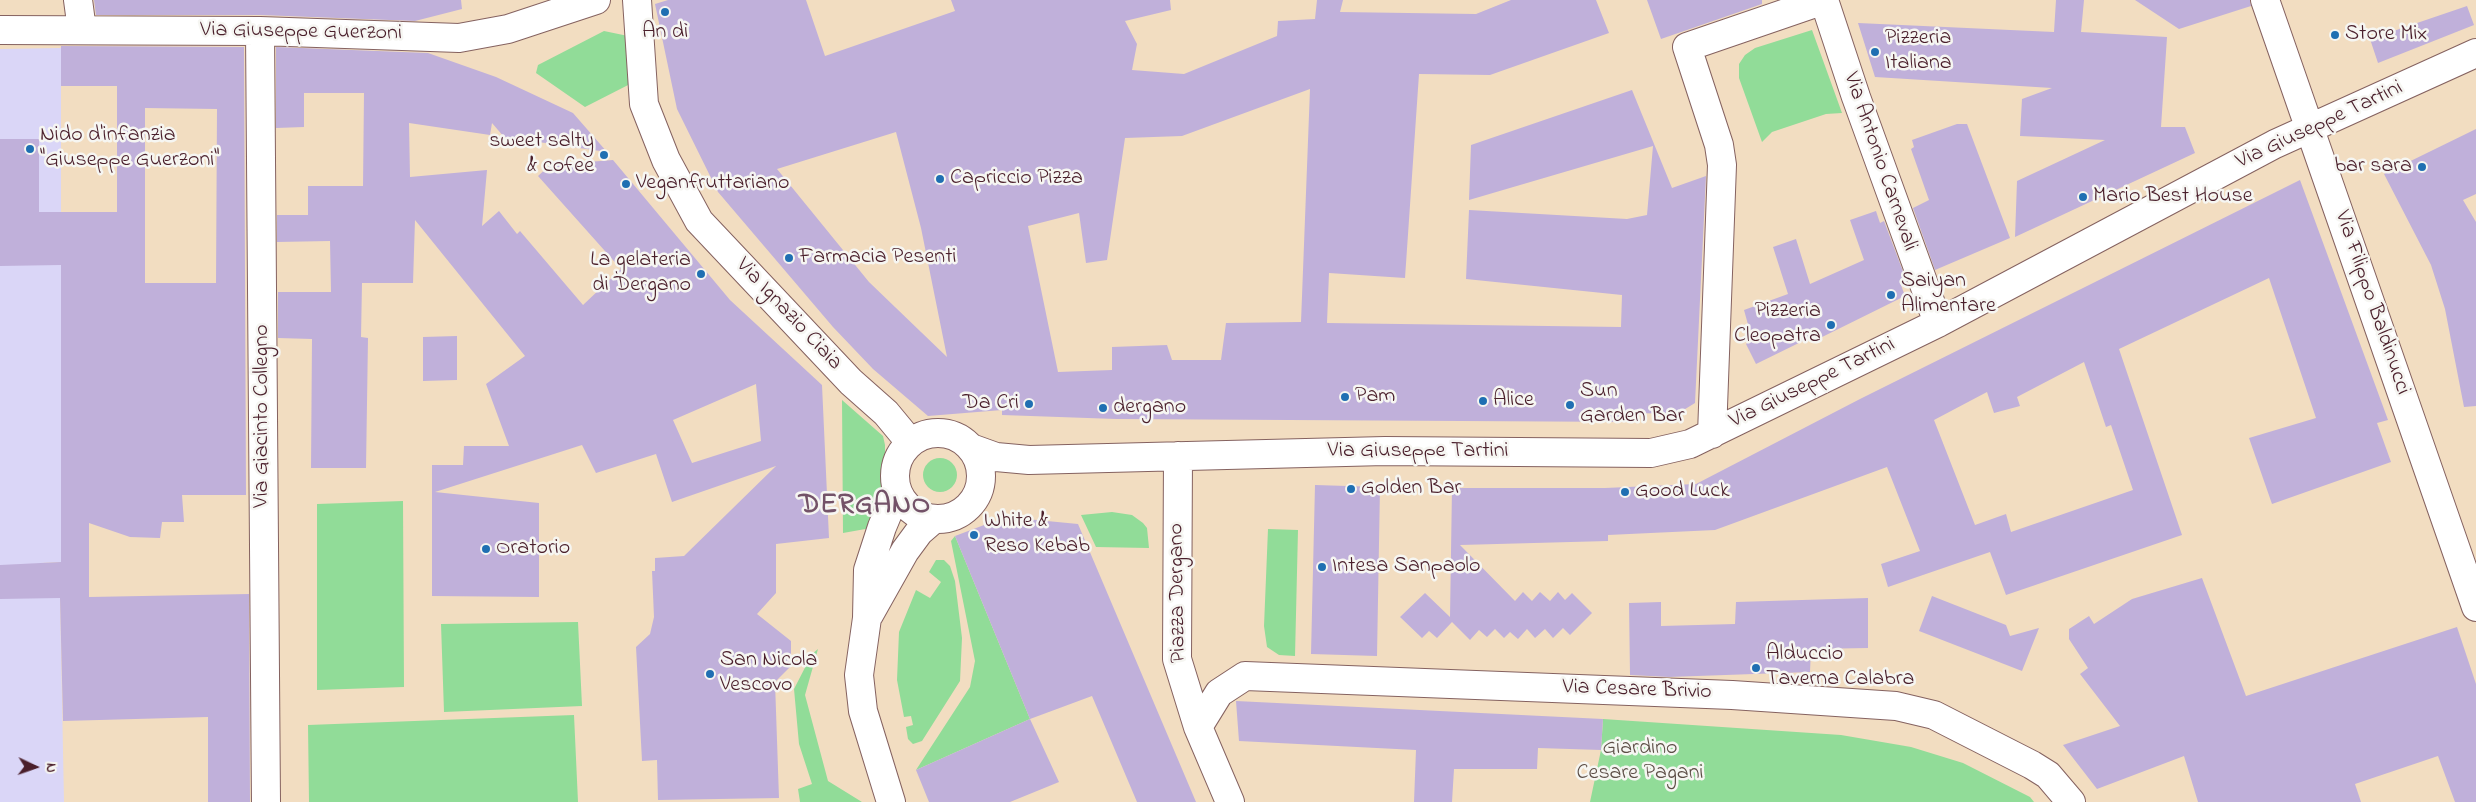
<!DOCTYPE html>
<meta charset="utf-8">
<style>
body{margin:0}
#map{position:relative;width:2476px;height:802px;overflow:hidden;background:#f2ddc1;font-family:"Indie Flower",sans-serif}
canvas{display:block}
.north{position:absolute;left:10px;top:742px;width:50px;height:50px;-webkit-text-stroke:4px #f6f6f2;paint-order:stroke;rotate:93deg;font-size:14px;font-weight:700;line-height:20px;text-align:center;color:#4a1f2b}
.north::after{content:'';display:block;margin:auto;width:18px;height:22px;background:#4a1f2b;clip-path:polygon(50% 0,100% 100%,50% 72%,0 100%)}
</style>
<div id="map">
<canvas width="2476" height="802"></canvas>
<div class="north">N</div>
</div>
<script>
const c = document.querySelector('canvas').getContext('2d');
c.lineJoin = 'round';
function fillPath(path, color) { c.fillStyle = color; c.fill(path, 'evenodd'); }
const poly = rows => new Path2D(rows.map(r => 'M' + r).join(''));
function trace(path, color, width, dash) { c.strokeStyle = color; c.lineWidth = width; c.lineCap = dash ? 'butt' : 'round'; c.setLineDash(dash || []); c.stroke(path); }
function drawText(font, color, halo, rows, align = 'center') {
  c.font = font + ' "Indie Flower",sans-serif'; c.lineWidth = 5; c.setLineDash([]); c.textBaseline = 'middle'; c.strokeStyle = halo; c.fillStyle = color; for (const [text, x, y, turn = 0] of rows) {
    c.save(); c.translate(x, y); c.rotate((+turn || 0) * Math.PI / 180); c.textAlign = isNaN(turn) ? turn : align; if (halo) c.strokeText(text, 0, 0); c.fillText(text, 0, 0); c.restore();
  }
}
const built = poly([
 [61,48,61,562,41,563,60,598,64,802,0,802,0,49]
]);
const green = poly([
 [1812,30,1842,113,1826,114,1772,132,1762,142,1739,78,1739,64,1745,55,1755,48],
 [604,31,628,36,634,82,585,107,536,73,538,65],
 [842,400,883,436,885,445,885,486,871,528,843,533],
 '923 475a17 17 0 1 1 34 0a17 17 0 1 1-34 0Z',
 [403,501,404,687,317,690,317,504],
 [1112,512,1132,515,1143,523,1147,528,1149,548,1096,547,1081,515],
 [1268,529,1298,530,1295,656,1279,655,1267,647,1264,626],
 [955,536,1030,719,916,770,970,687,975,661,951,541],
 [936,560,944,560,950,566,955,581,962,638,960,681,922,741,913,744,908,739,906,727,913,725,911,716,904,717,897,680,899,632,916,590,930,598,941,582,929,572],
 [578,622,582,706,444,712,441,624],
 [818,649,805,695,828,781,862,802,800,802,798,789,812,784,799,744,794,689,812,654],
 [574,715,578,802,309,802,308,725],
 [1603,719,1841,735,1911,747,1963,763,2030,797,2034,802,1590,802,1601,750]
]);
const building = poly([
 [94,0,461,0,462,9,415,21,260,15,96,15],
 [668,0,806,0,825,56,955,11,951,0,1170,0,1171,10,1125,21,1137,44,1132,70,1184,74,1277,36,1278,21,1315,19,1317,0,1343,0,1340,12,1476,14,1511,0,1596,0,1609,33,1490,75,1419,74,1405,278,1329,273,1327,323,1621,327,1622,295,1466,279,1469,210,1627,219,1647,215,1653,146,1469,200,1471,145,1632,90,1672,188,1706,176,1695,403,1677,414,1635,413,1635,422,1116,419,1002,415,1002,410,928,416,873,369,833,327,718,192,677,109,655,4],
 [1310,89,1301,322,1226,323,1221,360,1172,360,1167,345,1112,347,1112,370,1058,372,1028,226,1079,213,1086,263,1107,260,1125,138,1182,136],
 [896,132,921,228,947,357,869,282,777,169],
 [1647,0,1762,0,1762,4,1661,39],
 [2056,0,2084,0,2081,32,2167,37,2161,127,2185,127,2195,153,2015,237,2017,181,2105,140,2020,136,2022,99,2052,88,1875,77,1858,23,2054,32],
 [2135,0,2250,0,2251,6,2179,29],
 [2467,6,2474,25,2378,63,2370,39],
 [61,46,244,47,246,495,182,495,184,522,162,522,160,538,130,537,89,523,89,597,249,594,250,802,208,802,208,717,63,721,60,598,0,599,0,565,61,562,61,265,0,266,0,139,39,139,39,212,117,212,117,86,61,86],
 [145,108,217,109,216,283,145,283],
 [276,47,428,53,496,77,573,113,607,152,504,137,492,123,490,135,409,123,410,177,487,170,482,226,499,211,517,234,520,231,583,305,621,269,538,176,550,165,613,160,730,300,822,385,829,538,776,544,776,593,757,614,791,641,791,666,775,682,779,798,658,800,657,760,642,761,636,647,650,634,654,617,652,571,655,571,655,558,684,556,776,466,672,502,656,454,596,473,582,445,435,492,539,503,539,597,432,596,432,465,463,465,464,446,509,446,486,384,525,356,415,220,413,283,362,283,361,337,368,338,366,468,311,468,312,339,278,338,278,292,331,292,330,241,277,242,277,215,308,215,308,186,363,186,364,93,304,93,304,127,276,128],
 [756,384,761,441,692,463,673,420],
 [1957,124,1967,124,2010,238,1935,270,1913,208,1929,200,1911,149,1914,147,1912,140],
 [2476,129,2476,194,2463,200,2476,222,2476,406,2464,407,2445,309,2431,265,2384,174],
 [2300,180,2388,420,2377,423,2391,462,2272,504,2249,438,2316,418,2269,278,2119,349,2182,535,2006,595,1990,552,1888,587,1881,564,1920,551,1887,467,1715,530,1608,535,1608,541,1460,545,1515,601,1523,592,1532,601,1540,592,1550,601,1558,592,1565,600,1572,593,1592,613,1570,635,1563,628,1553,638,1545,629,1535,638,1527,629,1518,639,1510,632,1504,638,1495,629,1487,637,1479,630,1470,640,1452,622,1437,638,1429,631,1422,638,1400,617,1425,593,1450,617,1452,488,1605,488,1696,484,1860,399],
 [2084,362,2106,427,2111,425,2133,490,2011,532,2006,514,1975,525,1934,420,1987,392,1994,413,2020,406,2017,397],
 [1876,211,1880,223,1884,221,1907,282,1901,285,1905,296,1812,342,1809,338,1756,364,1746,344,1752,339,1744,310,1788,294,1773,247,1796,239,1810,284,1864,260,1850,220],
 [457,336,457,380,423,381,423,337],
 [1315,485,1380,487,1377,656,1311,654],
 [1016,518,1078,524,1196,802,1137,802,1092,696,1030,719,955,536,992,522],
 [2202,578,2246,696,2457,627,2476,684,2476,802,2455,802,2438,756,2355,784,2361,802,2198,802,2184,756,2097,789,2063,745,2120,726,2080,674,2088,668,2069,639,2069,629,2089,616,2094,624,2132,599],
 [1932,596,2006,625,2010,636,2039,628,2022,671,1919,631],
 [1868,598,1868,648,1811,649,1810,672,1669,677,1630,675,1629,603,1661,602,1661,626,1735,624,1736,602],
 [1236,701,1603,719,1601,750,1538,748,1537,769,1454,769,1452,802,1414,802,1416,750,1239,741],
 [1030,719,1059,782,1010,802,929,802,916,770]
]);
const minor = poly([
 [78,0,82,30],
 [637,0,644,104,666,160,699,221,851,382,886,413,910,442],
 [1824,0,1856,97,1938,323],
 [2265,0,2476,607],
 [0,30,260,31,459,38,508,29,596,0],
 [260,31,266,802],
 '895 476a43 43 0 1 1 86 0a43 43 0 1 1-86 0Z',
 [1712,434,1722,165,1719,145,1687,47,1824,0],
 [971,448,996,457,1029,460,1385,451,1651,453,1690,444,1938,323,2275,144,2476,53],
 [1178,456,1177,659,1198,727,1230,802],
 [869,615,905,551,919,532,934,519],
 [1198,727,1219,693,1245,676,1732,695,1896,706,1934,715,2032,765,2048,775,2071,802],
 [891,802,863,711,859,675,867,618,868,570,882,527,897,491]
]);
const markers = [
 [665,12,5,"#1f6fb2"],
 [2335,35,5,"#1f6fb2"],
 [1875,52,5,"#1f6fb2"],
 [30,149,5,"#1f6fb2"],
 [604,155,5,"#1f6fb2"],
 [2422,167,5,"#1f6fb2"],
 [940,179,5,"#1f6fb2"],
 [626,184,5,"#1f6fb2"],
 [2083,197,5,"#1f6fb2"],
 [789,258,5,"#1f6fb2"],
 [701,274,5,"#1f6fb2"],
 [1891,295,5,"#1f6fb2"],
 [1831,325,5,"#1f6fb2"],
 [1345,397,5,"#1f6fb2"],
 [1483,401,5,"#1f6fb2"],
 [1029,404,5,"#1f6fb2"],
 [1570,405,5,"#1f6fb2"],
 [1103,408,5,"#1f6fb2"],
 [1351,489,5,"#1f6fb2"],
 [1625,492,5,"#1f6fb2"],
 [974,535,5,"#1f6fb2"],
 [486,549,5,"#1f6fb2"],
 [1322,567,5,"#1f6fb2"],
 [1756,668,5,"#1f6fb2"],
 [710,674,5,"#1f6fb2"]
];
const streetNames = [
 ["Via Giuseppe Guerzoni",301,33,1],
 ["Via Giuseppe Tartini",2320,126,-25],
 ["Via Antonio Carnevali",1879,162,71],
 ["Via Filippo Baldinucci",2371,303,71],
 ["Via Ignazio Ciaia",788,315,47],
 ["Via Giuseppe Tartini",1813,384,-26],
 ["Via Giacinto Collegno",263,416,-90],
 ["Via Giuseppe Tartini",1418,452],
 ["Piazza Dergano",1179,593,-91],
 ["Via Cesare Brivio",1637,691,2]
];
const poiNames = [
 ["An dì",665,33,"center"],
 ["Store Mix",2345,35],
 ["Pizzeria",1885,39],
 ["Italiana",1885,64],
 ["Nido d'infanzia",40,136],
 ["\"Giuseppe Guerzoni\"",40,161],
 ["sweet salty",594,142,"right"],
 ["& cofee",594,167,"right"],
 ["bar sara",2412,167,"right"],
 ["Capriccio Pizza",950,179],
 ["Veganfruttariano",636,184],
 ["Mario Best House",2093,197],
 ["Farmacia Pesenti",799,258],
 ["La gelateria",691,261,"right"],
 ["di Dergano",691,286,"right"],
 ["Saiyan",1901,282],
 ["Alimentare",1901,307],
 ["Pizzeria",1821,312,"right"],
 ["Cleopatra",1821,337,"right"],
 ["Sun",1580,392],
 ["Garden Bar",1580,417],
 ["Pam",1355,397],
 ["Alice",1493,401],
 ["Da Cri",1019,404,"right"],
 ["dergano",1113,408],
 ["Golden Bar",1361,489],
 ["Good Luck",1635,492],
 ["White &",984,522],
 ["Reso Kebab",984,547],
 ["Oratorio",496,549],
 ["Intesa Sanpaolo",1332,567],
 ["Alduccio",1766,655],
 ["Taverna Calabra",1766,680],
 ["San Nicola",720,661],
 ["Vescovo",720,686]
];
const parkNames = [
 ["Giardino",1640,749],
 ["Cesare Pagani",1640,774]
];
const districtNames = [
 ["DERGANO",865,507]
];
fillPath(built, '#dad6f7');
fillPath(green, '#91dc98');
fillPath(building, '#c0b0da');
trace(minor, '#856260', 30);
trace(minor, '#fff', 28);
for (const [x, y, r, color] of markers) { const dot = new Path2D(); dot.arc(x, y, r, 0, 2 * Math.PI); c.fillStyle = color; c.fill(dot); trace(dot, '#f6f6f2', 2); }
drawText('22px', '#4a1f2b', '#f6f6f2', streetNames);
drawText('22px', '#4a1f2b', '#f6f6f2', poiNames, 'left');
drawText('22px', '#5c4e46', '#f6f6f2', parkNames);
c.letterSpacing = '1px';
drawText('bold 28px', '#735268', '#f6f6f2', districtNames);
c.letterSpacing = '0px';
</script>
